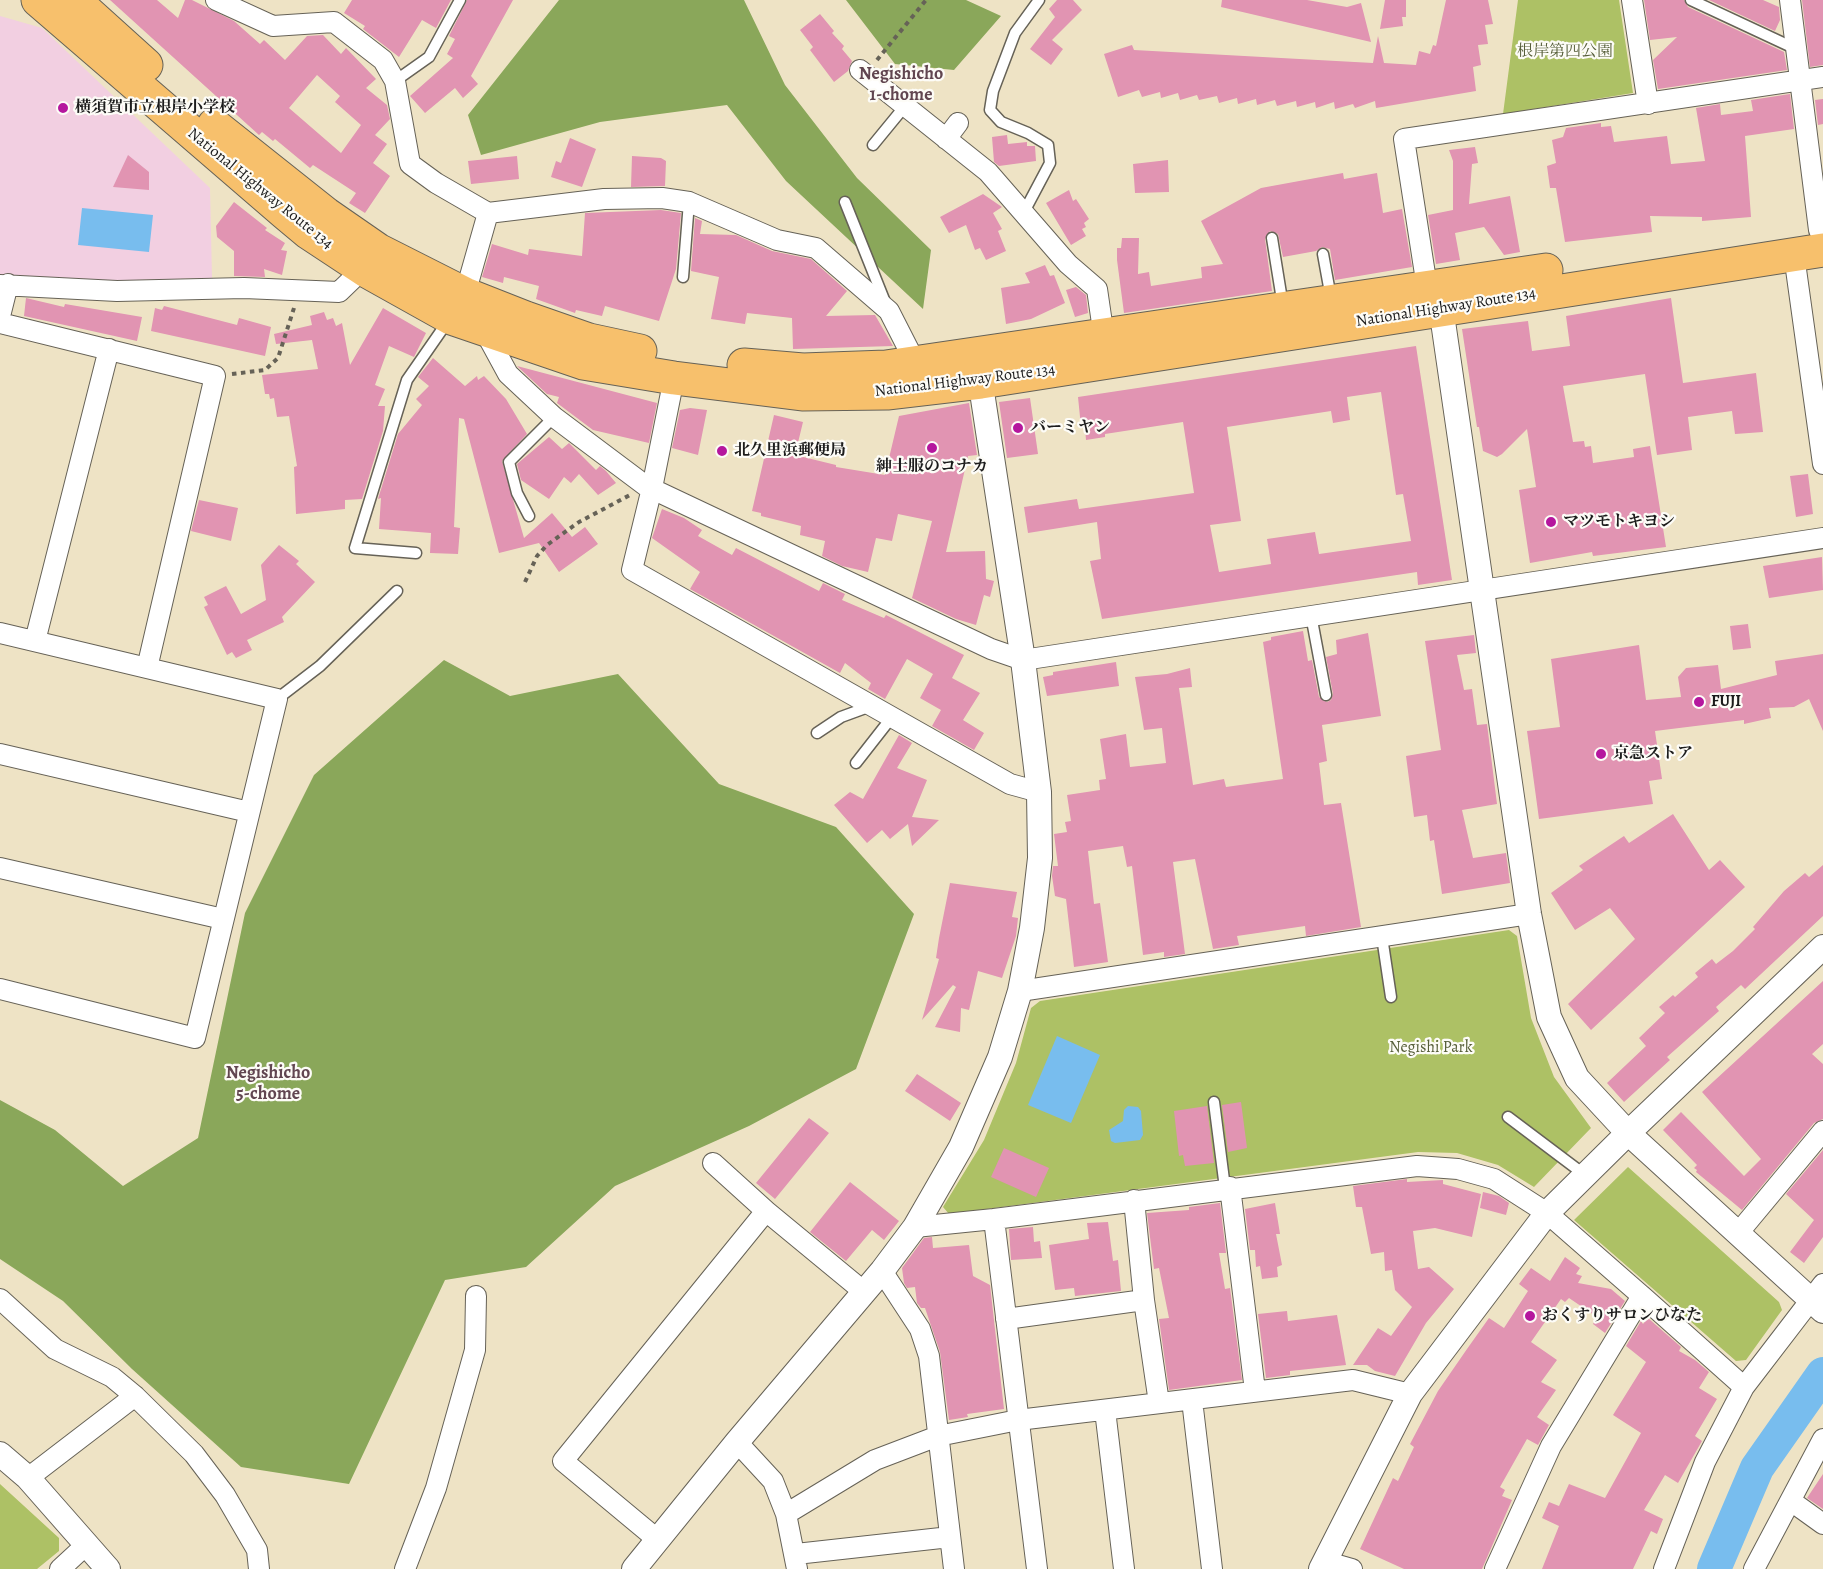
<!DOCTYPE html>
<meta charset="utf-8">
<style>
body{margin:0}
canvas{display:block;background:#eee3c5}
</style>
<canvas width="1823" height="1569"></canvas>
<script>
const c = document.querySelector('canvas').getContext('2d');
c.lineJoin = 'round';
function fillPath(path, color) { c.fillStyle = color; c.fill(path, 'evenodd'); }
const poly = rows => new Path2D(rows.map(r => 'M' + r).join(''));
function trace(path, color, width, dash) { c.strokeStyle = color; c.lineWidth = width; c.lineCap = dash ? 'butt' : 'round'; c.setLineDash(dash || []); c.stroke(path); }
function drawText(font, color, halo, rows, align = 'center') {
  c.font = font + ' Alegreya,"Noto Serif JP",serif'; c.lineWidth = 4.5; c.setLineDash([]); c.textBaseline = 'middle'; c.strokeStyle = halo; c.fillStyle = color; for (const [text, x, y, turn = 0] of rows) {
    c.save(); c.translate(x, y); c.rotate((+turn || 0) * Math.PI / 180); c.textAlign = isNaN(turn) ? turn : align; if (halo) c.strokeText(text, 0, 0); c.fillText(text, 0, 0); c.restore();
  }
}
const built = poly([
 [0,16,42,28,210,188,212,278,98,281,0,275]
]);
const green = poly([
 [1518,0,1619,0,1633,93,1503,114],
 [1509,930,1517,936,1531,1018,1554,1077,1591,1128,1534,1187,1498,1165,1457,1153,1418,1152,949,1214,943,1207,984,1140,1016,1063,1031,1008,1040,1001],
 [1628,1167,1779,1302,1782,1310,1746,1360,1736,1361,1574,1220],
 [0,1484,59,1538,59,1551,37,1569,0,1569]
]);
const forest = poly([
 [559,0,744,0,785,85,857,178,931,250,923,309,786,181,727,105,600,122,481,155,468,115],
 [846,0,966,0,1001,16,954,70,895,64],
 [444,660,510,696,618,674,719,784,836,827,914,914,856,1069,749,1126,615,1186,526,1267,445,1280,349,1484,241,1467,132,1369,63,1301,0,1259,0,1100,55,1130,123,1186,198,1138,245,913,314,775]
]);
const water = poly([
 [82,208,153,215,149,252,78,245],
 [1057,1036,1100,1055,1071,1123,1028,1105],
 [1128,1106,1138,1107,1141,1111,1143,1135,1140,1140,1115,1143,1111,1141,1109,1130,1123,1121,1124,1110]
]);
const river = poly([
 [1714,1569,1757,1468,1823,1374]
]);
const building = poly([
 [110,0,157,0,178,18,185,0,192,0,234,21,260,44,264,40,285,60,307,36,323,35,341,54,346,48,376,79,366,88,387,105,390,119,375,135,387,144,373,163,390,176,365,213,349,203,356,193,313,165,310,168,275,139,273,141,262,132,259,135],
 [317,75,340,96,335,102,361,125,341,153,289,108],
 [352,0,451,0,436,28,422,20,399,57,363,29,365,26,344,13],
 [467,0,513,0,471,76,478,84,463,98,455,88,425,113,410,96,453,58,447,54,455,39,449,36],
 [1057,0,1073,0,1082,10,1052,40,1063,49,1051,65,1030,49,1055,17,1049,9],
 [1222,0,1307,0,1347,7,1361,3,1371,42,1221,7],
 [1385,0,1406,0,1406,17,1402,17,1403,26,1380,29],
 [1446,0,1488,0,1493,24,1485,25,1488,44,1478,45,1481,65,1473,67,1476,91,1376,108,1375,101,1355,108,1353,104,1335,109,1334,102,1316,108,1315,102,1297,107,1296,101,1277,106,1275,100,1257,105,1256,99,1238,104,1237,98,1219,103,1217,96,1199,100,1197,95,1180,100,1178,93,1161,98,1160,92,1142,97,1139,90,1118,97,1104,54,1132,45,1134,50,1373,63,1378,36,1384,63,1416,65,1419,51,1430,54,1433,45,1436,46],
 [1644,0,1684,0,1688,7,1784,52,1787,70,1658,89,1653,60,1677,37,1650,40],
 [1709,0,1763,0,1779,7,1780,20,1775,31],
 [1802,0,1823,0,1823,65,1810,67],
 [820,14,834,31,832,33,844,46,842,49,852,61,848,71,834,82,810,50,813,47,800,30],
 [1790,94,1794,129,1745,136,1751,217,1702,221,1702,217,1650,216,1652,232,1565,242,1556,188,1550,188,1547,166,1556,163,1552,140,1563,137,1566,128,1601,123,1601,127,1611,126,1614,142,1667,136,1671,164,1705,161,1696,108,1720,104,1721,115,1753,111,1751,100],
 [1823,99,1823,124,1818,125,1815,100],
 [1007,135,1008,144,1027,142,1027,146,1035,146,1036,161,999,166,994,162,992,137],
 [570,138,596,149,582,187,551,177,556,161,561,163],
 [1475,147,1478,163,1472,164,1469,204,1510,196,1520,252,1504,255,1484,227,1455,233,1460,260,1436,264,1428,215,1453,210,1453,161,1449,150],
 [128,155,149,172,149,190,113,187],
 [517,156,519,179,471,184,468,161],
 [632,156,661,158,666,161,665,186,631,187],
 [1168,160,1169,192,1135,193,1133,164],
 [1343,173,1344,179,1377,173,1383,213,1402,209,1412,267,1335,280,1330,249,1322,247,1316,251,1283,257,1278,234,1270,231,1265,239,1272,291,1124,313,1117,260,1117,248,1121,248,1122,238,1139,238,1138,274,1149,272,1151,286,1202,278,1201,267,1223,264,1201,221,1261,188],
 [1069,190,1073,201,1076,199,1089,219,1084,223,1086,227,1082,229,1086,236,1071,245,1046,203],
 [983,194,1002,207,993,213,1002,229,998,231,1006,251,986,260,980,248,975,250,966,225,949,233,940,217],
 [234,202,267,228,265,230,285,243,281,250,287,251,282,275,264,269,265,277,234,276,234,251,217,237,216,226],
 [661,210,681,213,676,269,659,321,605,306,602,316,576,310,575,313,536,299,539,286,504,277,503,283,482,277,492,244,528,255,529,249,582,256,585,213],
 [695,218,702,221,700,234,736,235,772,251,811,259,847,291,826,316,875,315,893,346,793,349,792,318,747,313,745,324,711,319,719,277,691,271],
 [1045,265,1050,276,1054,275,1065,303,1031,319,1006,324,1001,288,1030,283,1025,273],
 [1076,287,1086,295,1088,313,1075,317,1066,290],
 [26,298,64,307,65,304,142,317,137,341,24,316],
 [1671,298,1683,383,1756,373,1763,432,1735,434,1732,411,1688,417,1692,450,1657,455,1645,374,1563,386,1573,442,1584,441,1585,447,1591,446,1593,463,1634,457,1633,449,1650,446,1666,547,1593,556,1592,552,1530,563,1519,490,1536,487,1527,429,1502,454,1497,457,1483,451,1479,427,1477,427,1462,329,1528,321,1532,351,1570,346,1566,316],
 [164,306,237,325,239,318,271,327,265,356,151,331,155,308,162,310],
 [383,308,426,333,414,357,389,346,375,385,385,389,378,406,385,406,383,431,362,499,345,500,345,509,296,514,294,467,297,466,289,416,277,417,274,398,270,399,269,394,265,394,262,375,318,369,312,340,276,344,274,334,312,325,310,316,324,312,327,320,333,318,336,326,342,323,350,365],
 [1416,346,1452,580,1418,585,1417,572,1102,619,1090,561,1101,559,1097,522,1028,533,1024,507,1077,499,1079,509,1194,493,1183,422,1105,434,1105,437,1086,440,1085,427,1081,427,1078,397],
 [1381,392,1396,495,1403,494,1411,541,1319,554,1315,532,1267,539,1271,564,1219,572,1210,525,1241,521,1227,427,1331,411,1333,423,1350,420,1347,397],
 [433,358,465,386,477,376,478,380,484,376,506,399,527,434,502,461,524,538,552,513,572,537,585,527,598,544,559,572,539,543,499,553,464,419,459,418,454,527,460,528,458,554,430,553,431,533,379,529,381,498,378,499,398,434,422,405,416,399,429,386,418,377],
 [517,366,657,403,649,443,593,430,557,403,559,397,547,394],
 [1030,398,1038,454,1007,458,999,402],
 [969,403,977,455,968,456,946,552,985,551,986,579,994,581,990,597,984,595,976,625,956,619,912,598,932,521,898,514,892,541,876,538,868,572,842,566,822,556,825,541,800,535,801,526,761,516,761,513,752,511,774,415,803,422,795,455,836,465,836,467,885,475,899,416],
 [690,408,707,410,698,455,672,448,680,410],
 [549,437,562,449,569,443,596,470,600,466,606,471,616,483,598,495,579,474,571,483,564,477,549,499,521,480,517,464],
 [1808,474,1813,514,1796,517,1790,476],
 [199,500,238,508,231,541,191,531],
 [662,509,684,518,702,530,698,536,732,555,736,548,819,591,823,583,845,594,842,600,884,618,886,615,964,655,952,678,980,693,963,720,984,733,974,750,932,726,941,710,920,698,933,674,907,659,885,699,868,689,871,683,845,663,840,673,690,589,700,572,652,538],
 [279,545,299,561,296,564,315,582,282,617,284,622,247,640,252,650,236,658,232,652,227,655,204,607,208,605,204,597,226,586,241,614,266,600,261,565],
 [1822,557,1823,590,1769,598,1763,566],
 [1748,624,1751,648,1733,650,1730,626],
 [1303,631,1308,661,1312,660,1319,697,1327,702,1331,700,1333,694,1326,657,1337,654,1336,640,1368,633,1381,716,1322,725,1327,761,1319,763,1324,805,1341,803,1361,927,1306,936,1305,926,1237,936,1239,945,1213,949,1195,859,1173,862,1185,954,1164,957,1164,952,1143,955,1132,866,1127,867,1123,846,1088,851,1094,904,1100,903,1108,962,1074,967,1066,899,1055,896,1052,876,1053,866,1058,866,1054,834,1067,832,1065,822,1071,821,1067,795,1100,790,1099,780,1106,779,1100,739,1126,734,1130,767,1166,763,1162,728,1144,730,1135,677,1167,674,1190,668,1192,687,1179,688,1193,785,1224,779,1226,787,1283,779,1263,642,1271,640,1271,637],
 [1474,635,1476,653,1457,655,1464,690,1472,689,1477,725,1487,724,1497,804,1462,810,1473,858,1506,853,1510,883,1442,894,1434,840,1430,841,1427,815,1414,817,1406,756,1441,750,1425,641],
 [1639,645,1646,700,1681,697,1678,677,1686,668,1718,665,1721,689,1777,675,1775,661,1823,654,1823,731,1809,699,1794,707,1769,708,1771,718,1744,724,1744,720,1655,731,1662,779,1649,781,1653,804,1539,819,1527,731,1560,727,1551,659],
 [1116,662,1119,686,1047,696,1043,677,1053,675,1053,672],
 [899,735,912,743,897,768,927,780,912,817,939,820,912,846,908,824,890,839,882,830,867,843,834,805,850,792,863,799],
 [1673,814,1709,870,1720,860,1745,887,1591,1030,1568,1004,1635,939,1610,908,1575,930,1551,893,1583,870,1579,866,1624,836,1629,843],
 [1823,865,1823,916,1745,989,1741,985,1716,1007,1719,1011,1667,1057,1670,1060,1624,1102,1607,1083,1646,1046,1639,1038,1665,1013,1659,1007,1673,995,1675,997,1698,977,1695,973,1712,959,1716,964,1733,951,1755,929,1753,927,1784,891,1805,873,1809,877],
 [950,883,1017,892,1012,917,1018,918,1016,936,1002,978,978,971,969,1010,961,1008,960,1032,935,1027,956,987,953,985,922,1020,939,959,936,958,939,938],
 [1823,981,1823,1044,1812,1054,1823,1064,1823,1119,1814,1123,1742,1210,1696,1172,1697,1170,1694,1168,1697,1165,1663,1130,1681,1112,1744,1176,1761,1159,1702,1092],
 [917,1074,961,1103,950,1121,905,1091],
 [1241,1102,1247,1148,1228,1152,1222,1105],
 [1207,1106,1214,1163,1185,1166,1183,1155,1179,1156,1174,1111],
 [809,1118,829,1133,775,1199,756,1183],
 [1004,1148,1049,1168,1036,1197,991,1177],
 [1823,1150,1823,1237,1804,1263,1790,1252,1814,1220,1786,1194],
 [1407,1179,1407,1182,1443,1180,1443,1184,1481,1194,1472,1237,1435,1228,1413,1231,1418,1269,1429,1267,1454,1289,1426,1323,1395,1376,1375,1371,1367,1365,1353,1365,1378,1328,1391,1336,1412,1307,1395,1290,1392,1270,1385,1271,1384,1252,1371,1254,1362,1207,1356,1207,1353,1186],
 [850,1182,899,1221,884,1240,872,1230,846,1261,810,1232],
 [1483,1192,1499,1196,1509,1203,1506,1215,1480,1208],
 [1220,1203,1226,1253,1219,1253,1225,1289,1230,1288,1242,1380,1169,1390,1159,1319,1169,1318,1159,1268,1154,1269,1147,1213,1189,1210,1189,1207],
 [1275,1203,1280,1234,1276,1234,1282,1265,1277,1267,1278,1277,1262,1279,1260,1266,1256,1267,1255,1250,1250,1250,1245,1209],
 [1108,1222,1113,1261,1118,1260,1121,1291,1075,1296,1074,1288,1055,1290,1049,1245,1089,1239,1087,1223],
 [1033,1227,1034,1242,1040,1241,1042,1258,1011,1260,1009,1229],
 [932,1237,933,1248,969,1245,973,1276,990,1285,1004,1409,967,1414,968,1417,949,1420,940,1352,925,1308,921,1308,917,1303,915,1287,907,1288,904,1283,902,1268,924,1238],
 [1565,1257,1580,1268,1576,1274,1582,1276,1578,1283,1611,1289,1625,1301,1605,1333,1593,1324,1597,1317,1569,1298,1565,1302,1561,1299,1531,1342,1557,1360,1541,1382,1556,1390,1537,1417,1549,1425,1538,1445,1527,1439,1500,1487,1505,1490,1502,1496,1512,1500,1482,1569,1404,1569,1360,1549,1393,1478,1398,1481,1414,1447,1410,1444,1438,1391,1467,1349,1489,1318,1504,1328,1528,1291,1519,1284,1531,1268,1550,1281],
 [1287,1311,1288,1321,1337,1315,1346,1365,1290,1371,1290,1375,1266,1378,1258,1314],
 [1648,1318,1681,1347,1679,1351,1695,1360,1709,1372,1699,1388,1717,1399,1695,1436,1702,1441,1678,1483,1665,1475,1644,1510,1663,1519,1657,1534,1651,1531,1633,1569,1542,1569,1559,1526,1542,1518,1549,1502,1559,1506,1569,1484,1605,1498,1641,1433,1613,1415,1646,1362,1626,1346,1641,1321,1643,1324],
 [1823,1474,1823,1509,1807,1498]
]);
const path = poly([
 [877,60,926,0],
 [232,374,265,370,278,358,294,308],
 [525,582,537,556,547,545,579,522,630,495]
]);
const service = poly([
 [1691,0,1796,49],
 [395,81,429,57,460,0],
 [873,145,905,106],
 [845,202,885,302],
 [1024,212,1050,163,1048,145,1028,133,1001,122,990,110,993,91,1015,33,1039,0],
 [1272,238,1283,306],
 [1323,254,1331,298],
 [683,277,689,202],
 [529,516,517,493,509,462,554,417],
 [416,553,355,548,407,380,448,321],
 [1311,615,1326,695],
 [277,699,320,666,397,591],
 [817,733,841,717,871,706],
 [856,763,892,717],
 [1382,937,1391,997],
 [1214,1102,1225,1188],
 [1508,1117,1585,1175]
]);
const minor = poly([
 [216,0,273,26,334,22,383,60,395,81,410,164,436,183,488,213,604,199,662,198,689,202,777,240,816,248,889,311,915,362],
 [1632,0,1648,104],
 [1790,0,1819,230],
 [860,70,988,172,1068,264,1097,289,1104,337],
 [946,139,958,123],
 [1794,255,1823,464],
 [0,285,117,291,244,288,339,292,369,263],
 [1427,287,1404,139,1823,77],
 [465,294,488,213],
 [0,316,8,284],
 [0,323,215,376,147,668],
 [483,328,508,374,554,417,646,486,991,649,1023,660,1823,538],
 [674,378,652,488,632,570,1010,784,1039,792],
 [0,633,277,699,195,1038,0,989],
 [35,641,109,349],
 [0,754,249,812],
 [0,868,223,919],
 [1020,991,1529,914],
 [713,1163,766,1211],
 [1230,1187,1255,1391],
 [1134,1200,1144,1300,1159,1403],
 [994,1219,1417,1166,1458,1169,1494,1179,1547,1213,1642,1296],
 [915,1227,994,1219,1037,1569],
 [1739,1232,1823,1131],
 [882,1271,920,1329,929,1356,954,1569],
 [0,1299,55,1349,112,1377,135,1396,194,1454,225,1495,257,1550,259,1569],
 [1006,1319,1144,1300],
 [1744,1387,1823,1284],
 [1192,1400,1212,1569],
 [1105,1410,1124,1569],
 [737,1442,773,1481,786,1514,797,1569],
 [28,1478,135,1396],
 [1791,1501,1823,1524],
 [786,1514,875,1460,938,1436,1018,1420,1353,1380,1410,1394],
 [658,1540,563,1461,766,1211,863,1291],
 [796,1554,950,1537],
 [1324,1561,1352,1569],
 [60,1569,86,1545],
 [405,1569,436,1488,475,1350,476,1296],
 [1495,1569,1551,1446,1642,1296,1744,1387,1705,1462,1664,1569],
 [1754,1569,1823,1439]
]);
const tertiary = poly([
 [1439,294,1529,914,1549,1017,1577,1078,1628,1133,1823,947],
 [0,1454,28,1478,108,1569],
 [634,1569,737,1442,882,1271,915,1227,961,1147,1000,1057,1020,991,1032,928,1040,858,1039,792,1023,660,978,366],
 [1321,1569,1410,1394,1547,1213,1628,1133,1823,1311]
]);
const trunk = poly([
 [38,0,285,213,309,233,365,270,451,318,583,363,674,378,802,394,887,393,981,382,1823,250],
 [74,0,146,65],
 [214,125,326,214,378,250,465,294,526,318,589,340,640,351],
 [744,365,803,370,886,367,1546,270]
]);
const markers = [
 [63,108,6,"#b5179e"],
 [1018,428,6,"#b5179e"],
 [932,448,6,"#b5179e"],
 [722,451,6,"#b5179e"],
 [1551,522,6,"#b5179e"],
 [1699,702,6,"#b5179e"],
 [1601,754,6,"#b5179e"],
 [1530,1316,6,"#b5179e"]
];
const parkNames = [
 ["根岸第四公園",1565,52],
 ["Negishi Park",1431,1048]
];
const poiNames = [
 ["横須賀市立根岸小学校",75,108],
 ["バーミヤン",1030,428],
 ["北久里浜郵便局",734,451],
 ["紳士服のコナカ",932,467,"center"],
 ["マツモトキヨシ",1563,522],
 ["FUJI",1711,702],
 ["京急ストア",1613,754],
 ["おくすりサロンひなた",1542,1316]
];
const streetNames = [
 ["National Highway Route 134",260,189,39],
 ["National Highway Route 134",1446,308,-9],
 ["National Highway Route 134",965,381,-7]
];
const neighbourhoodNames = [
 ["Negishicho",901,75],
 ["1-chome",901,96],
 ["Negishicho",268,1074],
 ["5-chome",268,1095]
];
fillPath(built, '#f2cfe1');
fillPath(green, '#adc165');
fillPath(forest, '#8aa75a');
fillPath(water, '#78bdee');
trace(river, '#78bdee', 34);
fillPath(building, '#e194b2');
trace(service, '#666257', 13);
trace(minor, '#666257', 22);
trace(tertiary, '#666257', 26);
trace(trunk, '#666257', 35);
trace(path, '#666257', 4, [4.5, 4.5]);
trace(service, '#fff', 10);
trace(minor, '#fff', 20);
trace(tertiary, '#fff', 24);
trace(trunk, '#f7c06c', 33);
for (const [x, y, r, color] of markers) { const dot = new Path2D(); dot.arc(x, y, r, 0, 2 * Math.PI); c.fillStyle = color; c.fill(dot); trace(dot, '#fdfcf7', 2); }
drawText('16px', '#565e39', '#fdfcf7', parkNames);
drawText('bold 16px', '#1c1c1c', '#fdfcf7', poiNames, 'left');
drawText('16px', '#1c1c1c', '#fdfcf7', streetNames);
drawText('bold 18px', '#614650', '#fdfcf7', neighbourhoodNames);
</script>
